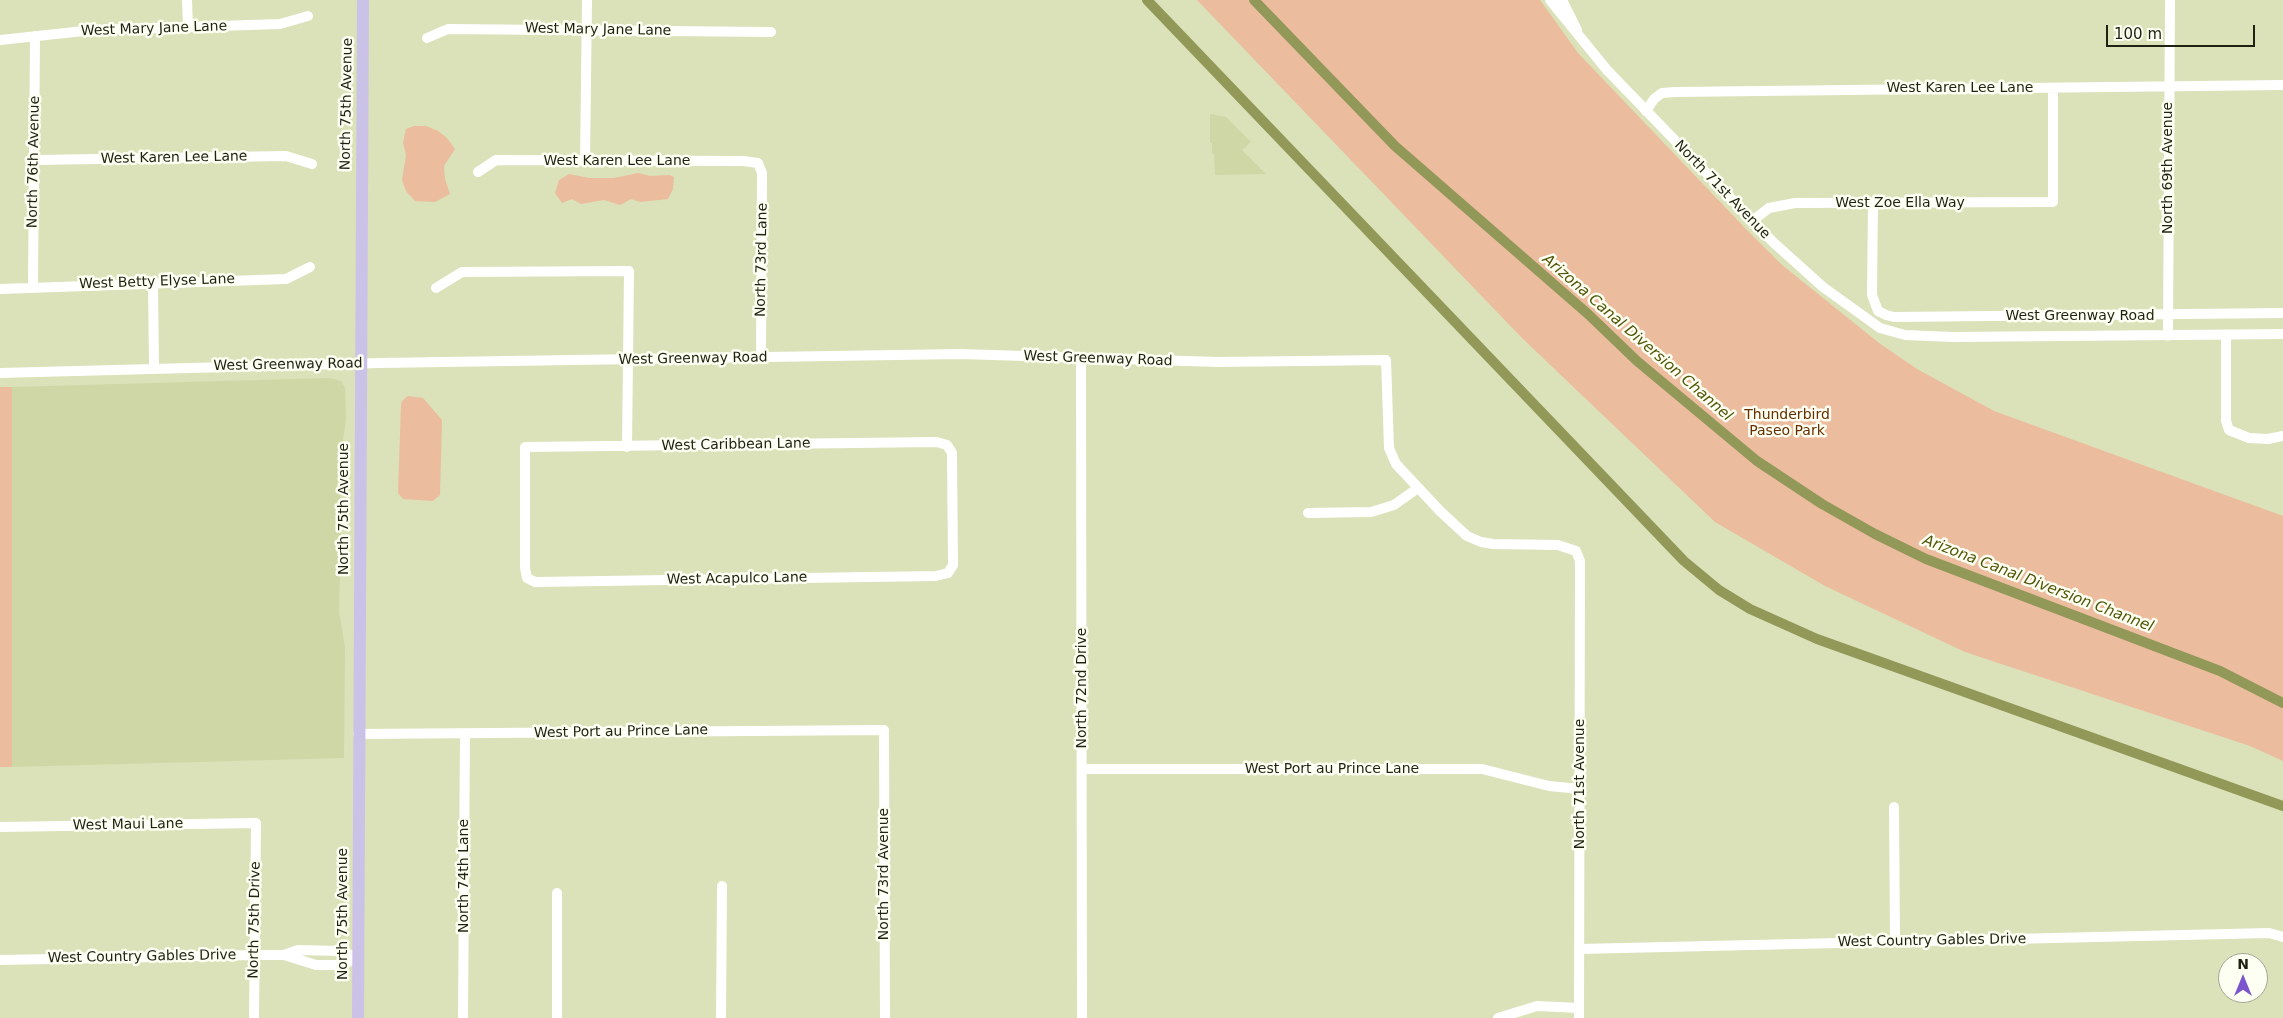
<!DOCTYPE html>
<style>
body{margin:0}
#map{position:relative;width:2283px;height:1018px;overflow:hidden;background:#dbe1b8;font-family:"DejaVu Sans",sans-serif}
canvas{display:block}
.north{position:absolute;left:2218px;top:953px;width:50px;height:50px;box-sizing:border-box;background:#fdfff2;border:1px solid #a4a698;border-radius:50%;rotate:0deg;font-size:14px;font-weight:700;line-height:20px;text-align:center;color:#1f2111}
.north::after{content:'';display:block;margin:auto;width:18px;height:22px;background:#7b54ce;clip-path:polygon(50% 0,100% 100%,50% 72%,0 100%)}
.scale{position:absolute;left:2106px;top:25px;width:149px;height:22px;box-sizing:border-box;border:2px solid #1f2111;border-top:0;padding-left:6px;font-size:15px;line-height:18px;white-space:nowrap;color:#1f2111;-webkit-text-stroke:4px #fdfff2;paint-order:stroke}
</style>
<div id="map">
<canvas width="2283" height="1018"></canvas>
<div class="north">N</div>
<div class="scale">100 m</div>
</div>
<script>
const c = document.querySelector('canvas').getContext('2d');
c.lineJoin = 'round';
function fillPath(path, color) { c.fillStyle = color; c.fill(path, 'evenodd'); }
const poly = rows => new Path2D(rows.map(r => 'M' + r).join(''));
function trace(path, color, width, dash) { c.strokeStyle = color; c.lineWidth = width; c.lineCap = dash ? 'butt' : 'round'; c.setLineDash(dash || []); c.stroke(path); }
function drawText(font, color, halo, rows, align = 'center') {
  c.font = font + ' "DejaVu Sans",sans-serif'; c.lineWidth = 5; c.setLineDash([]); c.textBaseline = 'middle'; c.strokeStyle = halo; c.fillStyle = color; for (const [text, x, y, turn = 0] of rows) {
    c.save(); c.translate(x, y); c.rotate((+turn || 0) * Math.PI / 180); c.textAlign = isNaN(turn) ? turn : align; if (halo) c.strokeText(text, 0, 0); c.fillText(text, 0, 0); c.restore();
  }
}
const built = poly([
 [1210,114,1226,117,1251,142,1242,150,1266,174,1215,175,1214,154,1212,154,1212,143,1210,143],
 [329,378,341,381,345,388,346,419,340,463,341,530,339,611,345,647,344,758,12,767,12,387]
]);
const green = poly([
 [1197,0,1540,0,1578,53,1744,227,1782,265,1879,343,1917,369,1994,411,2283,516,2283,761,2250,746,1965,652,1825,586,1715,522,1522,338],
 [414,126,426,126,438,131,447,138,455,149,444,166,445,179,450,194,435,202,415,201,406,191,402,180,406,155,403,143,405,133,406,129],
 [638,173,650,176,670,175,674,177,673,189,668,199,640,202,631,199,620,205,604,200,581,204,572,199,562,203,555,193,559,180,569,174,589,178,614,178],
 [0,387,12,387,12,767,0,767],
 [408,396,423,398,442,420,440,495,433,501,403,499,398,493,401,405,402,401]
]);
const canal = poly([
 [1147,0,1684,561,1719,590,1750,609,1817,639,2283,806],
 [1254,0,1395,146,1588,314,1637,361,1757,461,1822,504,1875,534,1926,559,2220,671,2283,703]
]);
const minor = poly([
 [187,0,188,28],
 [1550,0,1607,70,1773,242,1823,287,1880,328,1905,335,1953,337,2283,334],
 [1562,0,1577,30],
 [427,38,448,29,771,32],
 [0,40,93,30,280,24,308,16],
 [1646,111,1654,99,1662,93,1675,92,2283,85],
 [35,160,286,156,312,164],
 [585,162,587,0],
 [478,172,496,160,743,161,758,163,762,173,761,358],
 [1873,204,1872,295,1878,311,1886,315,1894,317,2283,313],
 [1752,221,1769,208,1795,203,2053,202,2053,88],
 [153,282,154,369],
 [33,287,35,36],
 [436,288,462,272,629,271,627,447],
 [0,289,286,279,310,267],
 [2226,335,2226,421,2229,430,2249,438,2268,439,2283,436],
 [2168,336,2170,0],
 [1081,359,1082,1018],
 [0,373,380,363,960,354,1218,362,1386,360,1389,448,1396,464,1440,511,1467,536,1481,542,1493,544,1558,545,1576,551,1580,561,1579,1018],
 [937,442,947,445,952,453,953,565,948,573,936,576,535,582,527,578,525,568,525,447,937,442],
 [1308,513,1371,512,1394,505,1418,488],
 [358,734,884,730,885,1018],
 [1082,769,1482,769,1549,786,1580,789],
 [1894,807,1895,942],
 [0,827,256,823,254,1018],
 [557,893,557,1018],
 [1580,949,2269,933,2283,937],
 [284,955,298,950,340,951,358,958],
 [0,960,254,955,284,955,316,965,340,965,358,958],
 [463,1018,465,734],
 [721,1018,722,886],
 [1498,1018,1537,1006,1579,1008]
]);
const major = poly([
 [358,1018,363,0]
]);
const streetNames = [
 ["West Mary Jane Lane",154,29,-2],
 ["West Mary Jane Lane",598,30,1],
 ["West Karen Lee Lane",1960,88],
 ["North 75th Avenue",347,104,-89],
 ["West Karen Lee Lane",174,158,-1],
 ["West Karen Lee Lane",617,161],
 ["North 76th Avenue",34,162,-89],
 ["North 69th Avenue",2168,168,-90],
 ["North 71st Avenue",1722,190,46],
 ["West Zoe Ella Way",1900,203],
 ["North 73rd Lane",762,260,-89],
 ["West Betty Elyse Lane",157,282,-2],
 ["West Greenway Road",2080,316],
 ["West Greenway Road",693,359,-1],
 ["West Greenway Road",1098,359,2],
 ["West Greenway Road",288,365,-1],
 ["West Caribbean Lane",736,445,-1],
 ["North 75th Avenue",344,509,-90],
 ["West Acapulco Lane",737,579,-1],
 ["North 72nd Drive",1082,688,-90],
 ["West Port au Prince Lane",621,732,-1],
 ["West Port au Prince Lane",1332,769],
 ["North 71st Avenue",1580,784,-90],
 ["West Maui Lane",128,825,-1],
 ["North 73rd Avenue",884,874,-90],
 ["North 74th Lane",464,876,-90],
 ["North 75th Avenue",343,914,-90],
 ["North 75th Drive",255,920,-89],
 ["West Country Gables Drive",1932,941,-1],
 ["West Country Gables Drive",142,957,-1]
];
const parkNames = [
 ["Thunderbird",1787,415],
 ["Paseo Park",1787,431]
];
const waterNames = [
 ["Arizona Canal Diversion Channel",1637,338,41],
 ["Arizona Canal Diversion Channel",2038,584,21]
];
fillPath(built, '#d0d7a6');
fillPath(green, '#ebbc9d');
trace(canal, '#919858', 10);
trace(minor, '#fff', 10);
trace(major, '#cbc2e8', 12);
drawText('14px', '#1f2111', '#fdfff2', streetNames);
drawText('14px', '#652f00', '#fdfff2', parkNames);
drawText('italic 15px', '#4f5506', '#fdfff2', waterNames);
</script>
